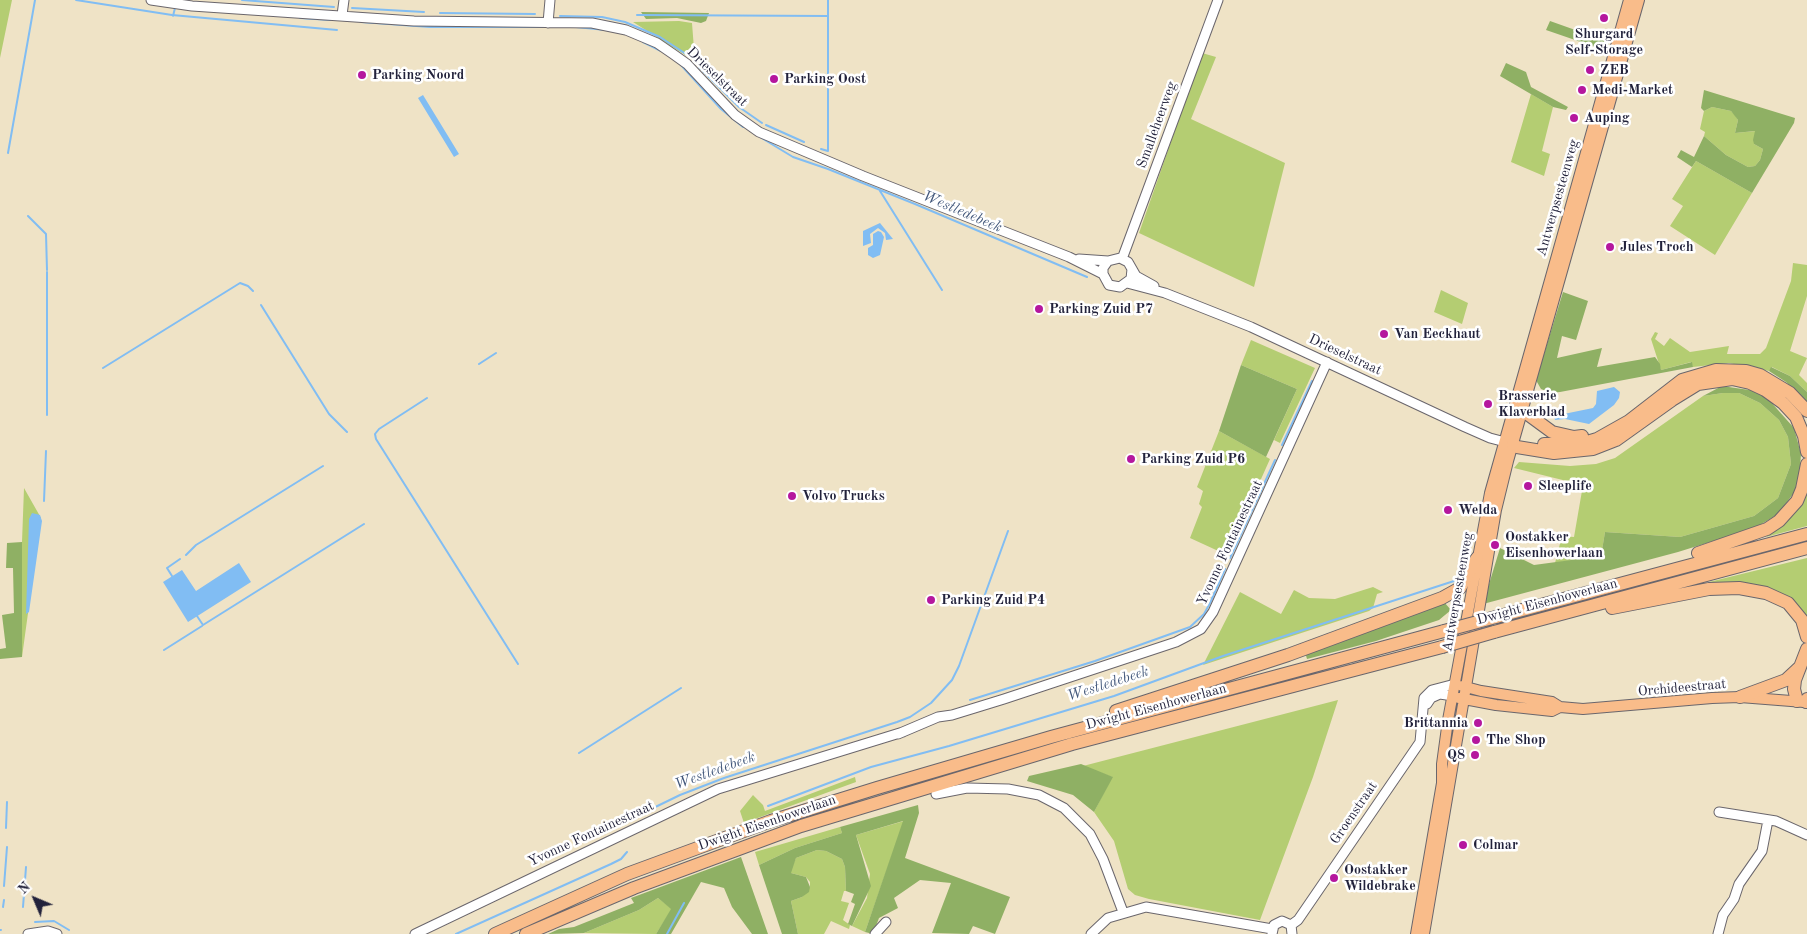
<!DOCTYPE html>
<style>
body{margin:0}
#map{position:relative;width:1807px;height:934px;overflow:hidden;background:#efe3c6;font-family:"Old Standard TT",serif}
canvas{display:block}
.north{position:absolute;left:10px;top:874px;width:50px;height:50px;-webkit-text-stroke:4px #fff;paint-order:stroke;rotate:315deg;font-size:14px;font-weight:700;line-height:20px;text-align:center;color:#22223b}
.north::after{content:'';display:block;margin:auto;width:18px;height:22px;background:#22223b;clip-path:polygon(50% 0,100% 100%,50% 72%,0 100%)}
</style>
<div id="map">
<canvas width="1807" height="934"></canvas>
<div class="north">N</div>
</div>
<script>
const c = document.querySelector('canvas').getContext('2d');
c.lineJoin = 'round';
function fillPath(path, color) { c.fillStyle = color; c.fill(path, 'evenodd'); }
const poly = rows => new Path2D(rows.map(r => 'M' + r).join(''));
function trace(path, color, width, dash) { c.strokeStyle = color; c.lineWidth = width; c.lineCap = dash ? 'butt' : 'round'; c.setLineDash(dash || []); c.stroke(path); }
function drawText(font, color, halo, rows, align = 'center') {
  c.font = font + ' "Old Standard TT",serif'; c.lineWidth = 5; c.setLineDash([]); c.textBaseline = 'middle'; c.strokeStyle = halo; c.fillStyle = color; for (const [text, x, y, turn = 0] of rows) {
    c.save(); c.translate(x, y); c.rotate((+turn || 0) * Math.PI / 180); c.textAlign = isNaN(turn) ? turn : align; if (halo) c.strokeText(text, 0, 0); c.fillText(text, 0, 0); c.restore();
  }
}
const green = poly([
 [0,0,12,0,0,58],
 [679,21,692,23,694,49,690,58,633,22],
 [1202,53,1216,57,1191,119,1285,163,1254,287,1139,233],
 [1531,94,1553,107,1542,151,1550,154,1544,176,1511,162],
 [1712,107,1731,111,1735,115,1738,120,1735,133,1756,131,1754,144,1763,149,1760,160,1755,166,1748,167,1726,155,1704,136,1705,132,1700,129,1704,111],
 [1696,161,1752,193,1715,255,1670,226,1683,206,1672,199],
 [1793,263,1807,265,1807,296,1790,351,1807,358,1799,375,1807,383,1807,392,1790,376,1772,367,1769,371,1729,363,1693,367,1691,362,1661,370,1651,339,1655,332,1658,333,1655,339,1664,346,1670,338,1690,352,1729,346,1727,354,1760,354,1766,348,1791,281],
 [1441,290,1468,303,1462,324,1434,312],
 [1251,340,1315,368,1280,443,1274,440,1297,389,1241,365],
 [1723,393,1739,393,1760,403,1779,420,1788,437,1791,464,1778,498,1754,516,1680,537,1605,532,1601,556,1555,563,1562,536,1574,537,1583,485,1514,468,1519,462,1570,466,1596,464,1615,458,1703,396],
 [1219,431,1270,459,1227,555,1190,538,1202,507,1199,504,1203,491,1197,487],
 [1807,486,1807,526,1766,537,1794,514,1804,501,1803,498],
 [24,488,41,518,22,657,22,542],
 [1807,558,1807,620,1797,605,1709,584,1709,582],
 [1373,587,1383,592,1377,594,1373,608,1369,611,1203,665,1240,592,1281,614,1294,590,1309,598,1335,599],
 [1338,700,1313,777,1260,920,1149,899,1135,895,1128,889,1114,841,1094,812,1112,777,1083,766],
 [855,777,856,782,744,823,740,811,753,795,763,805,765,811],
 [904,821,865,932,852,926,867,898,870,874,856,835],
 [840,827,842,833,795,848,759,865,755,852],
 [817,850,826,851,842,859,845,867,846,891,844,891,841,901,849,903,843,920,850,925,849,929,831,921,824,934,798,934,791,901,802,897,810,887,810,882,806,877,791,873,791,869,796,858],
 [658,898,672,909,656,934,584,933,639,910]
]);
const forest = poly([
 [641,12,709,13,706,21,701,23,677,18,646,19],
 [1550,21,1609,42,1607,51,1546,30],
 [1506,63,1526,72,1531,87,1568,107,1566,110,1553,107,1500,76],
 [1704,90,1795,118,1794,123,1752,193,1696,161,1692,167,1677,157,1681,150,1694,157,1704,136,1726,155,1748,167,1755,166,1760,160,1763,149,1754,144,1753,140,1755,131,1735,133,1738,120,1731,111,1712,107,1704,111,1701,108],
 [1563,292,1588,301,1576,340,1562,336,1557,358,1602,348,1597,367,1655,357,1660,364,1661,370,1692,362,1693,367,1560,392,1551,393,1541,389,1537,382,1537,377],
 [1241,365,1297,389,1266,457,1219,431],
 [1771,367,1790,376,1807,392,1807,402,1786,382,1769,371],
 [1722,386,1756,391,1770,401,1794,428,1801,454,1799,482,1793,494,1778,514,1755,528,1678,552,1483,604,1500,548,1534,565,1601,556,1605,532,1680,537,1754,516,1778,498,1791,464,1788,437,1779,420,1760,403,1739,393,1723,393,1703,396],
 [22,542,22,657,0,659,0,649,6,648,2,615,14,613,13,568,6,568,7,543],
 [1444,602,1451,610,1439,620,1376,641,1307,659,1305,652],
 [1081,764,1113,777,1094,812,1073,795,1027,781,1029,776],
 [918,805,919,813,905,858,1010,897,995,934,973,926,969,934,932,933,951,883,920,880,894,898,898,908,879,918,873,934,865,932,903,821,856,835,871,886,852,926,848,924,855,904,851,902,854,894,846,891,845,867,842,859,826,851,817,850,796,858,791,873,806,877,810,887,809,892,802,897,791,901,798,934,782,934,759,865,795,848,842,833,840,827],
 [741,857,768,934,752,934,732,907,724,888,701,882,671,934,656,934,671,909,658,898,639,910,584,933,548,934,559,929,574,927,634,903,631,898]
]);
const water = poly([
 [423,95,459,154,454,157,418,98],
 [880,223,893,239,886,240,885,233,878,228,870,234,871,243,863,246,863,231],
 [878,231,881,232,884,237,880,255,873,258,868,255,868,248,873,245,873,234],
 [1614,387,1620,392,1619,398,1614,405,1589,424,1565,419,1555,420,1554,416,1593,408,1596,404,1597,391],
 [32,513,40,515,42,521,29,612,26,614,29,519],
 [239,563,251,582,188,622,163,582,182,570,196,591]
]);
const stream = poly([
 [76,0,172,15,337,30],
 [242,0,334,7],
 [352,8,424,12],
 [440,13,535,14],
 [637,15,828,16],
 [173,16,175,8],
 [560,16,602,17,625,22,660,37,686,54],
 [300,18,330,20],
 [361,22,430,27,576,27,606,30],
 [643,42,661,51],
 [680,64,721,109,743,127],
 [699,67,739,107,762,123],
 [766,125,804,142],
 [760,137,793,157,828,169,915,204,1087,277],
 [821,149,828,151,828,0],
 [8,153,35,0],
 [880,191,942,290],
 [28,216,46,234,47,270],
 [261,305,329,414,347,432],
 [479,364,496,353],
 [103,368,240,283,248,286,253,291],
 [427,398,379,429,375,434,376,439,518,664],
 [47,415,47,272],
 [1282,445,1312,381],
 [44,501,46,451],
 [186,555,196,545,323,466],
 [1230,558,1275,460],
 [172,576,167,568,180,559],
 [197,616,203,625,364,524],
 [164,650,202,626],
 [970,700,1095,661,1190,627,1204,614,1210,603,1225,569],
 [579,753,681,688],
 [768,806,871,767,949,746,1114,696,1223,656,1454,581],
 [638,817,641,814,680,795,724,778,897,722,910,717,931,703,952,680,959,666,1008,531],
 [6,828,7,802],
 [4,886,7,847],
 [3,907,4,900],
 [23,907,26,867],
 [35,922,54,921,69,930],
 [0,930,1,930],
 [456,934,611,864,621,859,627,852],
 [667,934,684,903]
]);
const minor = poly([
 [151,0,192,6,414,21,592,23,626,30,657,43,673,54,687,64,735,115,759,132,863,176,1069,257,1103,274],
 [342,15,344,0],
 [548,23,550,0],
 [1079,259,1108,261],
 [1122,259,1218,0],
 [1132,269,1131,279,1120,287,1109,285,1103,274,1103,268,1108,261,1120,258,1128,262,1136,276,1154,286],
 [1127,283,1165,293,1251,327,1465,427,1490,438,1509,443],
 [1427,704,1431,698,1440,694,1453,696],
 [898,734,938,717,952,715,1004,699,1176,642,1201,629,1213,612,1327,362],
 [936,794,967,788,1008,789,1039,795,1064,808,1090,834,1103,859,1123,912],
 [1719,812,1776,821,1807,835],
 [1291,925,1298,920,1420,742,1424,698,1432,690,1455,684],
 [28,934,48,931,57,934],
 [415,934,718,789,903,732],
 [875,934,886,922],
 [1091,934,1108,918,1146,907,1272,929],
 [1272,934,1274,925,1282,921,1291,925,1292,934],
 [1718,934,1723,915,1734,899,1739,884,1762,851,1768,820]
]);
const major = poly([
 [1462,686,1481,691,1552,702,1560,707],
 [1459,698,1496,705,1552,711,1560,707,1583,709,1712,698,1740,697,1804,702],
 [1416,934,1442,783,1442,764,1448,720,1490,493,1629,0],
 [1424,934,1496,510,1508,461,1639,0]
]);
const highway = poly([
 [1522,410,1552,432,1574,437,1582,436],
 [1513,444,1517,447,1554,453,1593,449,1616,440,1672,400,1698,384,1732,379,1750,383,1765,390,1783,403,1796,417,1804,436,1807,452],
 [1544,444,1580,444,1597,439,1629,421,1682,380,1716,370,1746,371,1760,375,1790,393,1807,411],
 [1698,553,1767,529,1779,521,1797,501,1802,489,1807,464],
 [1612,608,1709,589,1739,588,1766,593,1788,603,1802,620,1807,637],
 [1496,617,1807,534],
 [1494,632,1807,548],
 [1740,697,1786,680,1800,667],
 [1797,701,1794,689,1795,680,1807,649],
 [1806,702,1807,699],
 [1116,711,1288,655,1442,598,1460,588,1477,558],
 [495,934,627,874,771,821,877,788,1051,737,1444,631],
 [526,934,634,888,801,826,1072,744,1442,647]
]);
const highwayBridge = poly([
 [1444,631,1496,617],
 [1442,647,1494,632]
]);
const markers = [
 [1604,18,5,"#b5179e"],
 [1590,70,5,"#b5179e"],
 [362,75,5,"#b5179e"],
 [774,79,5,"#b5179e"],
 [1582,90,5,"#b5179e"],
 [1574,118,5,"#b5179e"],
 [1610,247,5,"#b5179e"],
 [1039,309,5,"#b5179e"],
 [1384,334,5,"#b5179e"],
 [1488,404,5,"#b5179e"],
 [1131,459,5,"#b5179e"],
 [1528,486,5,"#b5179e"],
 [792,496,5,"#b5179e"],
 [1448,510,5,"#b5179e"],
 [1495,545,5,"#b5179e"],
 [931,600,5,"#b5179e"],
 [1478,723,5,"#b5179e"],
 [1476,740,5,"#b5179e"],
 [1475,755,5,"#b5179e"],
 [1463,845,5,"#b5179e"],
 [1334,878,5,"#b5179e"]
];
const poiNames = [
 ["Shurgard",1604,34,"center"],
 ["Self-Storage",1604,50,"center"],
 ["ZEB",1600,70],
 ["Parking Noord",372,75],
 ["Parking Oost",784,79],
 ["Medi-Market",1592,90],
 ["Auping",1584,118],
 ["Jules Troch",1620,247],
 ["Parking Zuid P7",1049,309],
 ["Van Eeckhaut",1394,334],
 ["Brasserie",1498,396],
 ["Klaverblad",1498,412],
 ["Parking Zuid P6",1141,459],
 ["Sleeplife",1538,486],
 ["Volvo Trucks",802,496],
 ["Welda",1458,510],
 ["Oostakker",1505,537],
 ["Eisenhowerlaan",1505,553],
 ["Parking Zuid P4",941,600],
 ["Brittannia",1468,723,"right"],
 ["The Shop",1486,740],
 ["Q8",1465,755,"right"],
 ["Colmar",1473,845],
 ["Oostakker",1344,870],
 ["Wildebrake",1344,886]
];
const streetNames = [
 ["Drieselstraat",717,77,44],
 ["Smalleheerweg",1157,125,-70],
 ["Antwerpsesteenweg",1558,198,-74],
 ["Drieselstraat",1345,355,25],
 ["Yvonne Fontainestraat",1230,543,-65],
 ["Antwerpsesteenweg",1458,592,-80],
 ["Dwight Eisenhowerlaan",1547,602,-15],
 ["Orchideestraat",1682,688,-5],
 ["Dwight Eisenhowerlaan",1156,707,-15],
 ["Groenstraat",1354,813,-56],
 ["Dwight Eisenhowerlaan",767,823,-19],
 ["Yvonne Fontainestraat",591,834,-25]
];
const waterNames = [
 ["Westledebeek",962,212,23],
 ["Westledebeek",1108,684,-18],
 ["Westledebeek",715,771,-20]
];
fillPath(green, '#b4cd72');
fillPath(forest, '#8fb064');
fillPath(water, '#81bdf3');
trace(stream, '#81bdf3', 2);
trace(minor, '#6a666c', 11);
trace(major, '#6a666c', 12);
trace(highway, '#6a666c', 14);
trace(minor, '#fff', 9);
trace(major, '#f9bc8a', 10);
trace(highway, '#f9bc8a', 12);
trace(highwayBridge, '#6a666c', 14, []);
trace(highwayBridge, '#f9bc8a', 12);
for (const [x, y, r, color] of markers) { const dot = new Path2D(); dot.arc(x, y, r, 0, 2 * Math.PI); c.fillStyle = color; c.fill(dot); trace(dot, '#fff', 2); }
drawText('bold 14px', '#22223b', '#fff', poiNames, 'left');
drawText('14px', '#22223b', '#fff', streetNames);
drawText('italic 15px', '#43587b', '#fff', waterNames);
</script>
